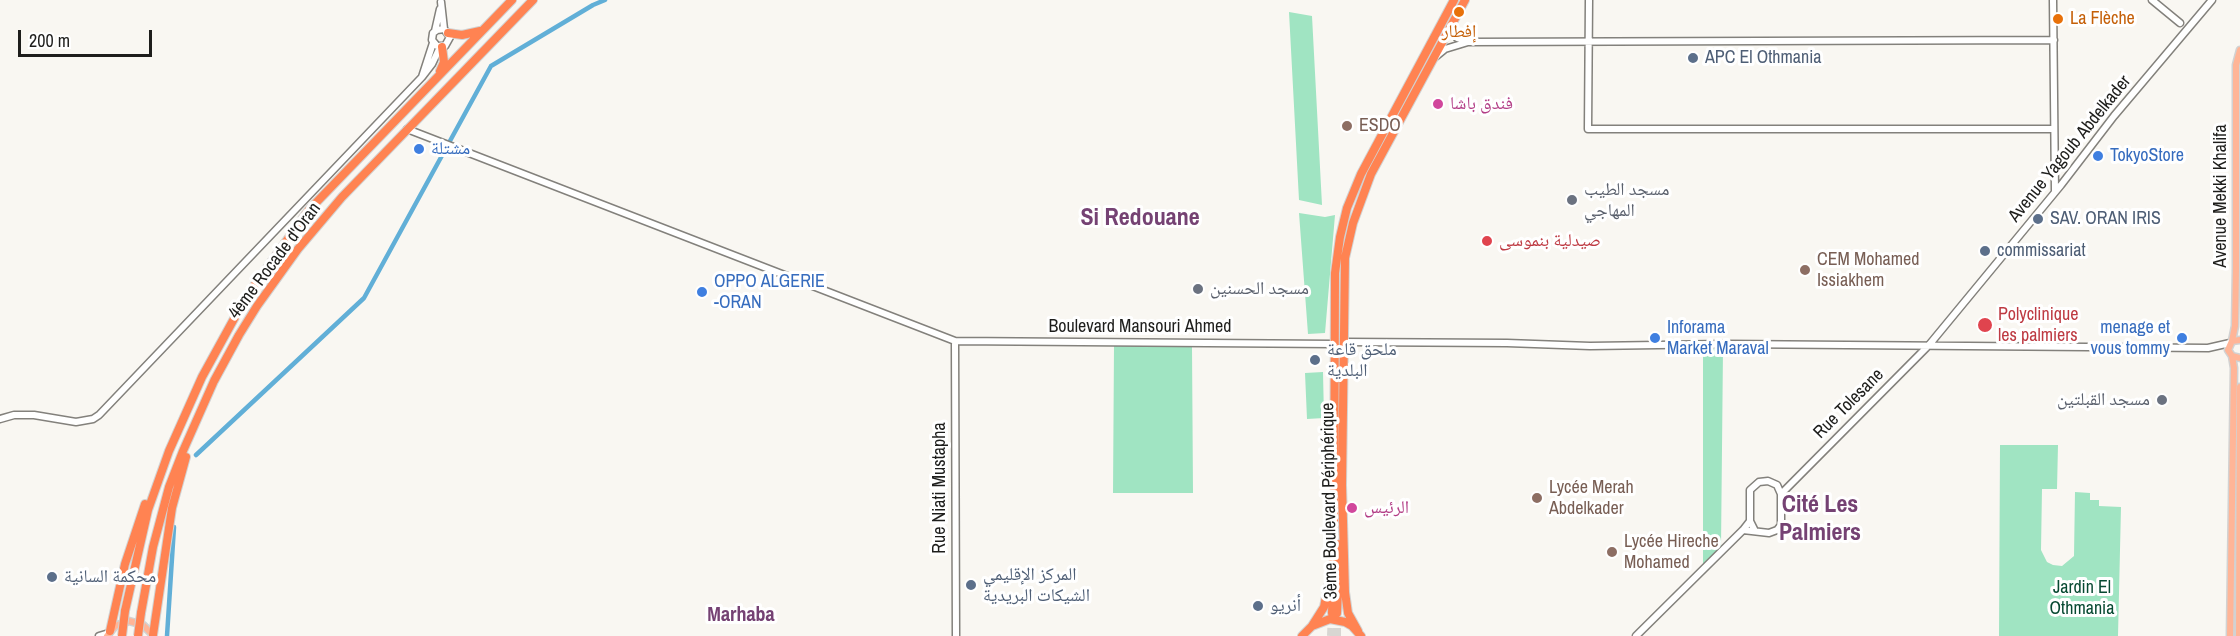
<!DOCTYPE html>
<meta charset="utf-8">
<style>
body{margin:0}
#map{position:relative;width:2240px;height:636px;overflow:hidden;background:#f9f7f2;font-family:"Archivo Narrow",sans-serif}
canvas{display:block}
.scale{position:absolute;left:18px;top:30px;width:134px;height:27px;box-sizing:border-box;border:3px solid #1e1e1c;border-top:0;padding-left:8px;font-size:18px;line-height:21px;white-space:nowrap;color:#1e1e1c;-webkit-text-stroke:4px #fff;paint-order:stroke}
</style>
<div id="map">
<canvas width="2240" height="636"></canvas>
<div class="scale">200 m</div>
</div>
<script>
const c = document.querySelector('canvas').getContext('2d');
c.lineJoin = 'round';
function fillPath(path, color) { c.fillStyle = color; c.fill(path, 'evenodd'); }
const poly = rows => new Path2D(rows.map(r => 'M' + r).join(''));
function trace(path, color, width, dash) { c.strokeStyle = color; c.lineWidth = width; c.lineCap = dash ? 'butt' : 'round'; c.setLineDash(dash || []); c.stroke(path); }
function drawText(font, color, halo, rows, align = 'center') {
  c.font = font + ' "Archivo Narrow","Noto Naskh Arabic",sans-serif'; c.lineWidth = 6; c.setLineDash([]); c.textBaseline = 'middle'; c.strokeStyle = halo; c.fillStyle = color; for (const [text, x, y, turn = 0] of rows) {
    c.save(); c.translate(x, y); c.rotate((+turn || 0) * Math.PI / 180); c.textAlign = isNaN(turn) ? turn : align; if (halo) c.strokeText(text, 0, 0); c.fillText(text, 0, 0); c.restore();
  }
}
const green = poly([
 [1289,12,1312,16,1322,205,1299,200],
 [1299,213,1325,217,1335,215,1325,333,1308,334],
 [1114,346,1192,347,1193,493,1113,493],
 [1703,348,1723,349,1721,547,1703,566],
 [1323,372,1324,418,1307,419,1305,373],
 [2000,445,2058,445,2057,489,2042,489,2041,550,2047,562,2053,565,2062,566,2074,556,2075,492,2090,493,2090,500,2099,500,2099,506,2121,507,2118,636,1999,636]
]);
const canal = poly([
 [196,455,364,298,491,66,593,5,605,0],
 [167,636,174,527]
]);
const highwayTunnel = poly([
 [1331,636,1332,614],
 [1337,636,1337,617]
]);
const secondary = poly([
 [1589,0,1588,129,2053,129],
 [2053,0,2055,191],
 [2152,0,2180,23],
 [441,2,444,29,450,37,445,46,437,46,432,40,433,33,437,30,444,29],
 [1452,26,1453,33,1457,38,1468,42,2054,40],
 [435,31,440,9],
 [1434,58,1445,49,1468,42],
 [422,77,433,43],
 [407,129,955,341,1334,344],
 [955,341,956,636],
 [1344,342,1507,343,1590,346,1726,344,2208,348,2230,343],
 [0,419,14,415,34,415,76,422,93,419,99,415,422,77,432,64,440,47],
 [1781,494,1929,345,2061,185,2114,116,2212,0],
 [1743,530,1769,533,1777,530,1781,525,1781,494,1777,485,1768,481,1759,482,1750,490,1750,521,1755,531],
 [99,636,109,633],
 [1636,636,1743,530,1750,521]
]);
const primary = poly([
 [2240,340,2232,341,2228,350,2232,356,2240,358],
 [2232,341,2235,326,2236,268,2236,65,2240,50],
 [107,636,115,626,129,621,143,625,153,635],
 [2230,636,2234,368,2232,356],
 [2239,636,2240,387]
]);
const highway = poly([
 [448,33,462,35,480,31],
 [440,71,444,62,442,47],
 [125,611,148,510,169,451,202,377,246,297,308,211,512,0],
 [141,613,153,547,169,487,183,451,214,381,239,335,257,306,298,249,342,197,533,0],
 [1332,613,1334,545,1335,273,1340,237,1347,208,1361,174,1454,0],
 [1337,613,1340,544],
 [1312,626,1324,607,1328,586],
 [110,631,125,564,145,504],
 [1358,631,1348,613,1345,592,1342,485,1345,258,1353,223,1371,174,1465,0],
 [153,635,172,508,186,457],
 [1302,636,1312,626,1330,619,1345,622,1352,626,1361,636]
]);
const highwayBridge = poly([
 [122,636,125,611],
 [138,636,141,613]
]);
const markers = [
 [1459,12,6,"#e8710a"],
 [2058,19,6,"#e8710a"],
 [1693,58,6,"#5c6f8a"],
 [1438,104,6,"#d1479c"],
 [1347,126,6,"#8d6e63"],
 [419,149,6,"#3f7fe0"],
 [2098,156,6,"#3f7fe0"],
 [1572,200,6,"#6b7280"],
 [2038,219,6,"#5c6f8a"],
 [1487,241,6,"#e0444e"],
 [1985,251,6,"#5c6f8a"],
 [1805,270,6,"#8d6e63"],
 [1198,289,6,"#6b7280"],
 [702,292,6,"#3f7fe0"],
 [1985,325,8,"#e0444e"],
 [1655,338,6,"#3f7fe0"],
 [2182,338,6,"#3f7fe0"],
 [1315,360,6,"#5c6f8a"],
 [2162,400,6,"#6b7280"],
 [1537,498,6,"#8d6e63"],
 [1352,508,6,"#d1479c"],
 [1612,552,6,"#8d6e63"],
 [52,577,6,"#5c6f8a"],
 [971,585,6,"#5c6f8a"],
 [1258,606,6,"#5c6f8a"]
];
const foodNames = [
 ["La Flèche",2070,19],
 ["إفطار",1459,32,"center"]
];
const serviceNames = [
 ["APC El Othmania",1705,58],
 ["SAV. ORAN IRIS",2050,219],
 ["commissariat",1997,251],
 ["ملحق قاعة",1327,350],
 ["البلدية",1327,371],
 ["المركز الإقليمي",983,575],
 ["الشيكات البريدية",983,596],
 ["محكمة السانية",64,577],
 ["أنريو",1270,606]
];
const hotelNames = [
 ["فندق باشا",1450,104],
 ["الرئيس",1364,508]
];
const educationNames = [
 ["ESDO",1359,126],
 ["CEM Mohamed",1817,260],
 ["Issiakhem",1817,281],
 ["Lycée Merah",1549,488],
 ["Abdelkader",1549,509],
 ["Lycée Hireche",1624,542],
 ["Mohamed",1624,563]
];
const shopNames = [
 ["مشتلة",431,149],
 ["TokyoStore",2110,156],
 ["OPPO ALGERIE",714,282],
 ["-ORAN",714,303],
 ["Inforama",1667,328],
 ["Market Maraval",1667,349],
 ["menage et",2170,328,"right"],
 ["vous tommy",2170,349,"right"]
];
const streetNames = [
 ["Avenue Yagoub Abdelkader",2070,149,-51],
 ["Avenue Mekki Khalifa",2221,196,-90],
 ["4ème Rocade d'Oran",275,261,-53],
 ["Boulevard Mansouri Ahmed",1140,327],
 ["Rue Tolesane",1849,404,-45],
 ["Rue Niati Mustapha",940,488,-90],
 ["3ème Boulevard Périphérique",1330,501,-91]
];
const worshipNames = [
 ["مسجد الطيب",1584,190],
 ["المهاجي",1584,211],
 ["مسجد الحسنين",1210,289],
 ["مسجد القبلتين",2150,400,"right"]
];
const healthNames = [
 ["صيدلية بنموسى",1499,241],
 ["Polyclinique",1998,315],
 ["les palmiers",1998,336]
];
const parkNames = [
 ["Jardin El",2082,588],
 ["Othmania",2082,609]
];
const neighbourhoodNames = [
 ["Marhaba",741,616]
];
const districtNames = [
 ["Si Redouane",1140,219],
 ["Cité Les",1820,506],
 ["Palmiers",1820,534]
];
fillPath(green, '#a0e4c2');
trace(canal, '#61afd7', 4.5);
trace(highwayTunnel, '#d8d6d2', 8, [8, 4]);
trace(secondary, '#83817c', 9);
trace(primary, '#d2d2d2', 9);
trace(highway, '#d2d2d2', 10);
trace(secondary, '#fff', 6);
trace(primary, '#ffb597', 6);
trace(highway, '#ff8352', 8);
trace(highwayBridge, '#d2d2d2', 10, []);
trace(highwayBridge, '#ff8352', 8);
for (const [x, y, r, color] of markers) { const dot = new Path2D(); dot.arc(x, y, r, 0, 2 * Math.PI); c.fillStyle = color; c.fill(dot); trace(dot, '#fff', 2); }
drawText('18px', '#c56008', '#fff', foodNames, 'left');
drawText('18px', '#4e5e75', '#fff', serviceNames, 'left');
drawText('18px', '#b23c85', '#fff', hotelNames, 'left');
drawText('18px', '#785e54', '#fff', educationNames, 'left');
drawText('18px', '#366cbe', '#fff', shopNames, 'left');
drawText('18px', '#1e1e1c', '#fff', streetNames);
drawText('18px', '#5b616d', '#fff', worshipNames, 'left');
drawText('18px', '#be3a42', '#fff', healthNames, 'left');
drawText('18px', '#064931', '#fff', parkNames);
drawText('bold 20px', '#754273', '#fff', neighbourhoodNames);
drawText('bold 24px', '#754273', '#fff', districtNames);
</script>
